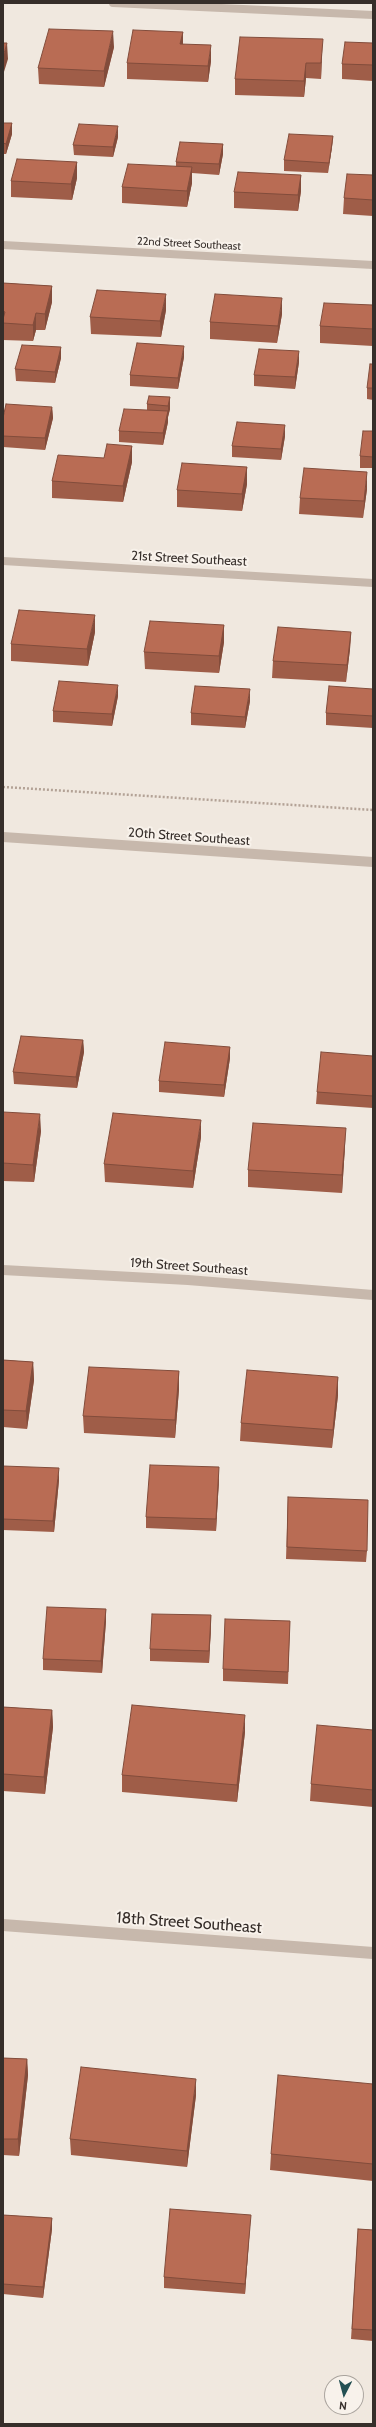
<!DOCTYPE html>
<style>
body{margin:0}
#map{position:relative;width:376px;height:2427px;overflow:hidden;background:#f0e8df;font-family:Cabin,sans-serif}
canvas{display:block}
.frame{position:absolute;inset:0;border:4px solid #362e2a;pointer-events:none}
.north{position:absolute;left:324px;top:2375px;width:40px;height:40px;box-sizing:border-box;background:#f8f2eb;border:1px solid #aaa49e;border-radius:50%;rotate:186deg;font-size:11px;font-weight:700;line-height:16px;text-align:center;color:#362e2a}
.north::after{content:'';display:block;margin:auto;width:14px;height:18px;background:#245053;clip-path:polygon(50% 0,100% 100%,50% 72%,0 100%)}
</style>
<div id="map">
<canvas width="376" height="2427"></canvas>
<div class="frame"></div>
<div class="north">N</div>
</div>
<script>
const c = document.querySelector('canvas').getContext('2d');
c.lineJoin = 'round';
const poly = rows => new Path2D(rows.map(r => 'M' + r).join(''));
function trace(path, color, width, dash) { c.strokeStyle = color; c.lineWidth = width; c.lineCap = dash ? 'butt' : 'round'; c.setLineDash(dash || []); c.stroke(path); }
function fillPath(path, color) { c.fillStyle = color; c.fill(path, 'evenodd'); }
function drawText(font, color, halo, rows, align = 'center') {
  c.font = font + ' Cabin,sans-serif'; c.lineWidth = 4; c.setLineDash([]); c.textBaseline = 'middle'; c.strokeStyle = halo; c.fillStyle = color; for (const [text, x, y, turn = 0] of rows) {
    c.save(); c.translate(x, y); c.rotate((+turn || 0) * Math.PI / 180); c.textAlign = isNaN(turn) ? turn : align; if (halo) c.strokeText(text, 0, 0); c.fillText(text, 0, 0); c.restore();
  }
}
const path = poly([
 [3,787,373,810]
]);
const minorFar2 = poly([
 [113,3,373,15],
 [3,245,373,265],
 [3,561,373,583]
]);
const minorFar1 = poly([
 [3,1270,188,1280,373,1295]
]);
const minor = poly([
 [3,1925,373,1953]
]);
const tertiary = poly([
 [3,837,373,862]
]);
const wall = poly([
 [183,32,183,44,211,61,208,82,127,79,127,63],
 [373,43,373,81,342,79,342,64],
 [114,47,104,87,39,84,38,68],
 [322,54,321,79,306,78,304,97,235,95,235,79],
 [3,123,12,123,12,134,6,154,3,154],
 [333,136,332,147,328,173,284,171,284,160],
 [118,137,113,157,74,155,73,145],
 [223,144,223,154,219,175,192,173,192,183,187,207,122,203,122,187,176,166,176,162],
 [77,162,77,178,72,200,11,197,11,181],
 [301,175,301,191,298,211,234,208,234,192],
 [373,175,373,216,343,214,344,198],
 [3,283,52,286,52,302,45,330,36,330,33,341,3,340],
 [373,305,373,346,320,343,320,326],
 [166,310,161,337,91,334,90,317],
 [282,314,277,343,210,339,210,322],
 [61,347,61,358,55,383,16,381,15,369],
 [184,357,178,389,130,386,130,375],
 [299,362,295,389,254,386,254,375],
 [373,364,373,400,367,399,367,388],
 [170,397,170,409,168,417,168,422,163,445,119,442,119,431,147,410,147,404],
 [52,407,53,418,45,450,3,447,3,418],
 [373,431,373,468,360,468,360,456],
 [285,436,281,460,232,457,232,446],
 [132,446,132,462,123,502,52,498,52,481],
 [247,467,247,484,242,511,177,507,177,490],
 [367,489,363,518,299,514,300,498],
 [224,625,224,642,219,673,145,669,144,652],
 [95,632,88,666,11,661,11,644],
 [351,632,350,649,346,682,272,678,273,661],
 [373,689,373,728,326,725,326,713],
 [118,696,112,726,53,722,53,711],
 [250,701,245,728,191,725,191,713],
 [83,1040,84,1052,77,1088,14,1084,13,1072],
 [230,1047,230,1058,224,1097,159,1092,159,1081],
 [373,1056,373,1108,316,1104,317,1092],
 [3,1112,41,1131,34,1182,3,1181],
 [201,1137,193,1188,105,1182,104,1164],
 [345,1146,342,1193,248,1187,248,1170],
 [3,1360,33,1362,34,1380,27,1429,3,1427],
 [179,1371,179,1389,175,1438,84,1433,83,1416],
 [338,1377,338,1395,332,1448,240,1441,241,1423],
 [3,1466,59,1480,54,1532,3,1530],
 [219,1479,216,1531,146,1528,146,1517],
 [288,1497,367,1551,366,1562,286,1559],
 [106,1609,106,1621,102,1673,43,1670,43,1659],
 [211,1615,211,1627,209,1663,150,1661,150,1649],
 [290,1621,288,1684,223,1681,223,1669],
 [3,1707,52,1710,53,1727,45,1794,3,1791],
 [373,1730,373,1807,310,1801,311,1784],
 [245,1732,237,1802,122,1792,122,1775],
 [3,2058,27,2059,28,2075,19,2156,3,2155],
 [373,2084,373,2181,270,2170,271,2154],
 [196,2095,187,2167,71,2155,70,2139],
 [3,2215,52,2218,52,2229,43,2298,3,2294],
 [250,2226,245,2294,164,2288,164,2277],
 [358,2229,373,2230,373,2341,351,2339]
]);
const shadedWall = poly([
 [113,31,114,47,104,87,104,71],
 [183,32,183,48,180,44],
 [323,39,322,54,321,79,321,63],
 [7,43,8,59,3,75,3,57],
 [211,45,211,61,208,82,208,66],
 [306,63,306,78,304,97,304,81],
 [12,123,12,134,6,154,6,144],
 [118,126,118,137,113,157,113,147],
 [333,136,332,147,328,173,329,163],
 [223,144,223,154,219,175,219,164],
 [77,162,77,178,72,200,71,184],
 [192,167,192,183,187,207,187,191],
 [301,175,301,191,298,211,298,195],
 [52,286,52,302,45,330,45,314],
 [166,294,166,310,161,337,160,321],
 [282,298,282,314,277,343,278,326],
 [36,313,36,330,33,341,33,325],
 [184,346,184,357,178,389,178,378],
 [61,347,61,358,55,383,55,372],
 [299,351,299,362,295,389,295,377],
 [170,397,170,409,168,417,168,406],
 [52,407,53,418,45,450,45,438],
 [168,411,168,422,163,445,163,433],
 [285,425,285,436,281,460,281,449],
 [132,446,132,462,123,502,123,486],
 [4,452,4,468,3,473,3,454],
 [247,467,247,484,242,511,242,494],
 [367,472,367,489,363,518,364,501],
 [95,615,95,632,88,666,87,649],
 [224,625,224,642,219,673,219,656],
 [351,632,350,649,346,682,347,665],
 [118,685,118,696,112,726,112,714],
 [250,689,250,701,245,728,245,717],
 [83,1040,84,1052,77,1088,76,1077],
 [230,1047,230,1058,224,1097,224,1085],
 [40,1114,41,1131,34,1182,33,1165],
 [201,1120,201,1137,193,1188,193,1171],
 [346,1128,345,1146,342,1193,342,1175],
 [33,1362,34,1380,27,1429,26,1411],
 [179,1371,179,1389,175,1438,175,1420],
 [338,1377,338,1395,332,1448,333,1430],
 [219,1467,219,1479,216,1531,216,1519],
 [59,1468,59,1480,54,1532,53,1521],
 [106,1609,106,1621,102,1673,101,1661],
 [211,1615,211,1627,209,1663,209,1651],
 [52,1710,53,1727,45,1794,44,1777],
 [245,1715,245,1732,237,1802,237,1785],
 [27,2059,28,2075,19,2156,18,2139],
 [196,2079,196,2095,187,2167,187,2151],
 [251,2215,250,2226,245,2294,245,2284],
 [52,2218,52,2229,43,2298,43,2287]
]);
const building = poly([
 [49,29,113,31,104,71,38,68,49,29],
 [133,30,183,32,180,44,211,45,208,66,127,63,133,30],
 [240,37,323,39,321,63,306,63,304,81,235,79,240,37],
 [345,42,373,43,373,65,342,64,345,42],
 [3,43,7,43,3,57,3,43],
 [3,123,12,123,6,144,3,143,3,123],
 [79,124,118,126,113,147,73,145,79,124],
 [289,134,333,136,329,163,284,160,289,134],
 [180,142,223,144,219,164,176,162,180,142],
 [17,159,77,162,71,184,11,181,17,159],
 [128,164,192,167,187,191,122,187,128,164],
 [238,172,301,175,298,195,234,192,238,172],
 [347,174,373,175,373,200,344,198,347,174],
 [3,283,52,286,45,314,36,313,33,325,3,323,3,319,5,312,3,311,3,283],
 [97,290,166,294,160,321,90,317,97,290],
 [215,294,282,298,278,326,210,322,215,294],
 [324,303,373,305,373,329,320,326,324,303],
 [137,343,184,346,178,378,130,375,137,343],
 [22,345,61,347,55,372,15,369,22,345],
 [259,349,299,351,295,377,254,375,259,349],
 [370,364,373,364,373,388,367,388,370,364],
 [149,396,170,397,168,406,147,404,149,396],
 [6,404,52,407,45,438,3,436,3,418,6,404],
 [124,409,168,411,163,433,119,431,124,409],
 [237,422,285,425,281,449,232,446,237,422],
 [363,431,373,431,373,457,360,456,363,431],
 [107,444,132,446,123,486,52,481,58,455,104,458,107,444],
 [182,463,247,467,242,494,177,490,182,463],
 [304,468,367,472,364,501,300,498,304,468],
 [19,610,95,615,87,649,11,644,19,610],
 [150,621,224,625,219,656,144,652,150,621],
 [278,627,351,632,347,665,273,661,278,627],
 [59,681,118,685,112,714,53,711,59,681],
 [195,686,250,689,245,717,191,713,195,686],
 [329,686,373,689,373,716,326,713,329,686],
 [21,1036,83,1040,76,1077,13,1072,21,1036],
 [165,1042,230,1047,224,1085,159,1081,165,1042],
 [321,1052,373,1056,373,1096,317,1092,321,1052],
 [3,1112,40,1114,33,1165,3,1163,3,1112],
 [113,1113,201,1120,193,1171,104,1164,113,1113],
 [253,1123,346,1128,342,1175,248,1170,253,1123],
 [3,1360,33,1362,26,1411,3,1410,3,1360],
 [89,1367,179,1371,175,1420,83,1416,89,1367],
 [247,1370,338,1377,333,1430,241,1423,247,1370],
 [150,1465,219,1467,216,1519,146,1517,150,1465],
 [3,1466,59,1468,53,1521,3,1519,3,1466],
 [288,1497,368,1500,367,1551,287,1547,288,1497],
 [47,1607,106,1609,101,1661,43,1659,47,1607],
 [152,1614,211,1615,209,1651,150,1649,152,1614],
 [225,1619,290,1621,288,1672,223,1669,225,1619],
 [132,1705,245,1715,237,1785,122,1775,132,1705],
 [3,1707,52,1710,44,1777,3,1774,3,1707],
 [317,1725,373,1730,373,1790,311,1784,317,1725],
 [3,2058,27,2059,18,2139,3,2139,3,2058],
 [81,2067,196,2079,187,2151,70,2139,81,2067],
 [278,2075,373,2084,373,2164,271,2154,278,2075],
 [170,2209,251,2215,245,2284,164,2277,170,2209],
 [3,2215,52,2218,43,2287,3,2284,3,2215],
 [358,2229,373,2230,373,2330,352,2329,358,2229]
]);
const farStreetnames = [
 ["22nd Street Southeast",189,244,3]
];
const streetNames = [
 ["21st Street Southeast",189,559,3],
 ["20th Street Southeast",189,837,4],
 ["19th Street Southeast",189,1267,4]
];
const nearStreetnames = [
 ["18th Street Southeast",189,1923,4]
];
trace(path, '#b3a296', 2.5, [2, 2]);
trace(minorFar2, '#c7b8ac', 8);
trace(minorFar1, '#c7b8ac', 10);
trace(minor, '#c7b8ac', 12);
trace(tertiary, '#c7b8ac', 10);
fillPath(wall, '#9f5d48');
fillPath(shadedWall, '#824c3b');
fillPath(building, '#b96c54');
trace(building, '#824c3b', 1);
drawText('11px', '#362e2a', '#f8f2eb', farStreetnames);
drawText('13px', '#362e2a', '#f8f2eb', streetNames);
drawText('16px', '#362e2a', '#f8f2eb', nearStreetnames);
</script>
